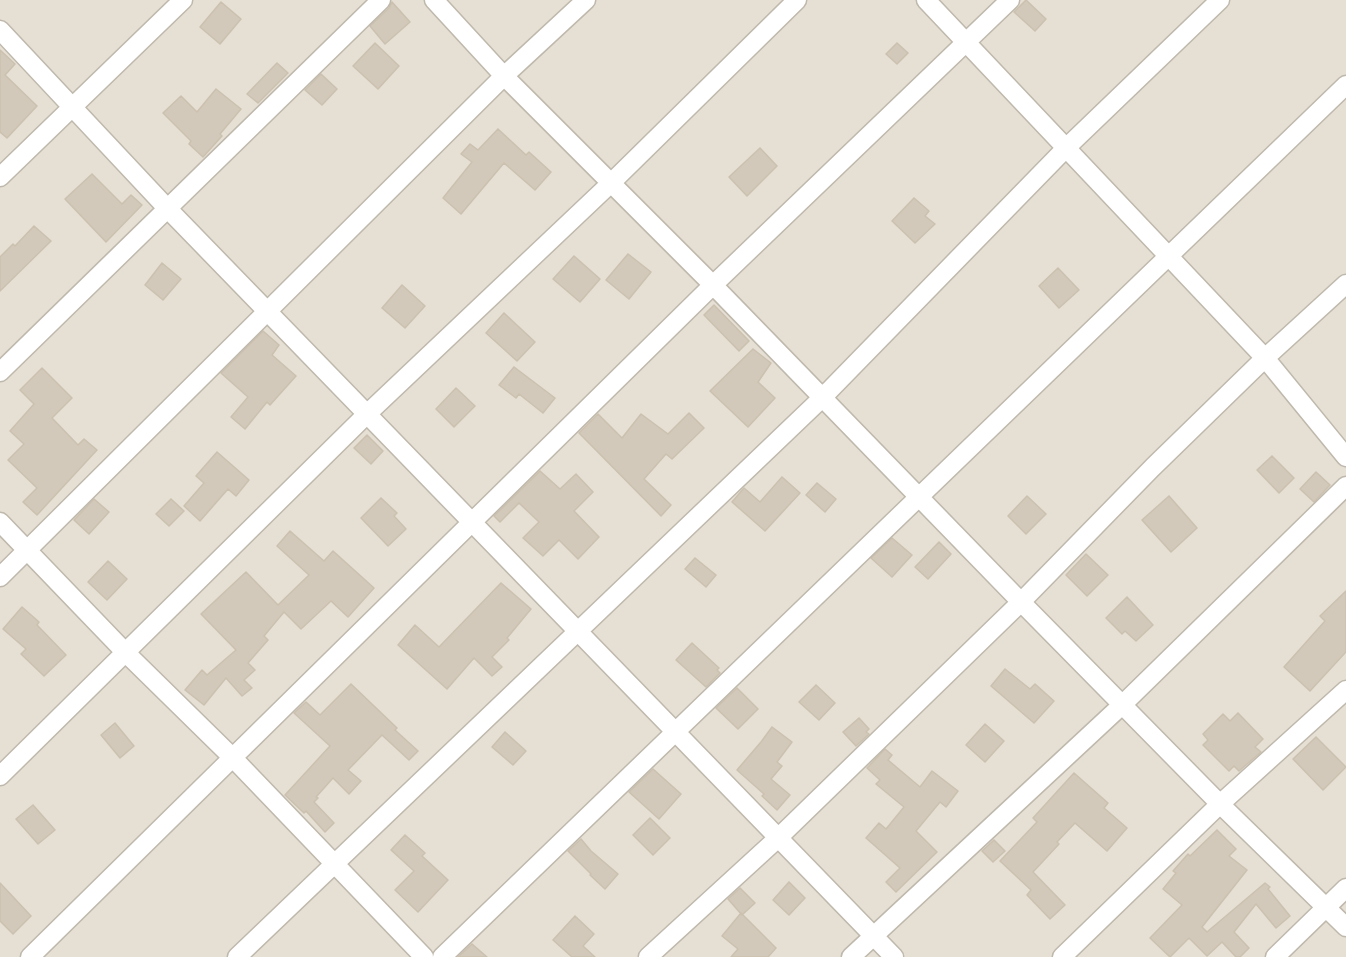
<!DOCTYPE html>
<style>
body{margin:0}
canvas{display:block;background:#f1eee5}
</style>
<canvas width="1346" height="957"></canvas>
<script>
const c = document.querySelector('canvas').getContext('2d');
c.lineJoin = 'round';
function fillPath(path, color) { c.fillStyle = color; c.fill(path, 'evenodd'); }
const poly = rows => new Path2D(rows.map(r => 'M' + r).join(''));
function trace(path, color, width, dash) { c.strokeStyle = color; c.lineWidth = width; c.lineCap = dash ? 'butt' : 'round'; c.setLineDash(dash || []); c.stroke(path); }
const residential = poly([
 [0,0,1346,0,1346,957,0,957]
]);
const building = poly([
 [1026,0,1046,19,1035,31,1014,12,1026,0],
 [221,2,241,19,220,44,200,27,221,2],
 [392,2,410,22,385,44,370,26,389,8,392,2],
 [375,43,399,66,378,89,353,66,375,43],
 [897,43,908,53,897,64,886,54,897,43],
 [0,50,15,64,5,75,37,106,7,138,0,132,0,50],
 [277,63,288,73,258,103,247,94,277,63],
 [321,74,337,89,322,105,305,90,321,74],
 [216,89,241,109,220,134,222,136,203,157,189,144,191,141,163,113,181,96,197,112,216,89],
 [498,129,526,155,529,152,551,172,535,190,504,163,461,214,443,198,472,162,461,154,470,144,478,150,498,129],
 [760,148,777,166,747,196,729,177,760,148],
 [92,174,122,204,131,195,142,205,106,242,65,199,92,174],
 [914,198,929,211,925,216,935,224,915,243,892,221,914,198],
 [34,226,51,241,0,291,0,257,13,244,15,246,34,226],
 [628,254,651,272,629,299,606,280,628,254],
 [574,256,600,279,580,302,553,279,574,256],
 [162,263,181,279,163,300,145,285,162,263],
 [1058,268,1079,290,1059,308,1039,286,1058,268],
 [402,285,425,306,405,328,382,308,402,285],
 [714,305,749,341,739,351,704,315,714,305],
 [504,313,535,342,517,361,486,333,504,313],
 [263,331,279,345,272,355,296,376,270,405,267,402,245,429,231,417,248,397,221,373,263,331],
 [753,349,771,363,758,382,775,398,748,427,710,391,753,349],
 [514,367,555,398,543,413,519,394,516,398,499,385,514,367],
 [42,368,72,398,52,418,78,445,84,439,97,450,37,515,23,502,37,488,8,460,24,444,10,431,34,404,20,390,42,368],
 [456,388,475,406,454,427,436,409,456,388],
 [689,413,704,428,672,459,666,454,644,479,671,505,661,516,579,433,598,414,622,438,641,414,668,434,689,413],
 [367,435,383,451,371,464,354,448,367,435],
 [217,452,249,480,236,496,228,489,200,521,184,506,204,483,196,476,217,452],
 [1272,456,1294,478,1279,493,1257,470,1272,456],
 [540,471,560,489,576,474,593,492,574,511,599,537,578,559,559,540,543,556,523,538,539,522,519,503,500,522,494,516,540,471],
 [1316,472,1330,485,1314,502,1300,489,1316,472],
 [782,477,800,493,765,531,732,502,744,488,760,502,782,477],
 [817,483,836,499,825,512,806,495,817,483],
 [1027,496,1046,514,1026,534,1008,516,1027,496],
 [1169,496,1197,528,1171,552,1142,520,1169,496],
 [381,498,397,513,394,516,406,529,388,546,361,518,381,498],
 [94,499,109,512,89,534,74,520,94,499],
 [171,499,184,511,169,526,156,514,171,499],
 [290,531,324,561,333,551,374,588,348,617,331,601,301,629,284,612,264,636,268,640,248,663,255,670,244,680,252,688,242,696,226,678,204,705,185,690,202,670,207,675,236,650,201,614,246,572,278,605,309,575,277,546,290,531],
 [892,538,912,555,892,577,871,558,892,538],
 [939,542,951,554,928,579,915,567,939,542],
 [1086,554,1108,575,1087,596,1066,575,1086,554],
 [695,558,716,575,706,587,685,569,695,558],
 [108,561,127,579,107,600,88,582,108,561],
 [501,583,531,609,507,638,509,640,492,657,502,667,492,676,474,658,447,689,398,645,415,625,439,647,501,583],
 [1346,591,1346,652,1310,691,1284,667,1325,621,1320,616,1346,591],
 [1127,597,1153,625,1136,641,1125,631,1122,634,1106,618,1127,597],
 [22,607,39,622,37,625,66,655,44,676,21,654,26,649,3,629,22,607],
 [692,643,719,668,717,670,720,673,706,687,676,660,692,643],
 [1005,669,1030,689,1035,684,1054,701,1034,723,991,686,1005,669],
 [351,684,397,728,395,730,418,751,409,760,382,735,348,770,361,781,349,794,333,778,316,797,318,798,314,802,334,823,325,832,306,811,304,813,285,795,330,746,294,713,306,702,320,715,351,684],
 [816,685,835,703,819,720,799,702,816,685],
 [737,688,758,709,738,729,716,708,737,688],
 [1238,713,1263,739,1255,747,1261,752,1239,771,1234,766,1229,771,1203,745,1208,740,1203,734,1223,714,1230,721,1238,713],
 [859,718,869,729,866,732,869,734,856,746,843,732,859,718],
 [115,723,134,746,120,758,101,735,115,723],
 [985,724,1004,741,985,762,966,745,985,724],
 [772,727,792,742,777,762,782,766,771,779,790,795,777,810,762,796,764,794,737,770,761,742,772,727],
 [505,732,526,751,513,765,492,747,505,732],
 [1316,737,1346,767,1323,790,1293,759,1316,737],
 [885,749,892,755,888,760,920,787,932,771,958,791,946,807,940,802,916,831,937,852,896,892,886,882,900,868,866,838,879,823,886,829,904,807,876,784,880,780,867,768,885,749],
 [653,769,681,794,659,819,629,792,653,769],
 [1074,773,1108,803,1104,808,1127,828,1107,851,1075,823,1057,842,1059,844,1033,872,1065,905,1050,919,1027,895,1031,890,1000,861,1037,822,1033,818,1074,773],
 [33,805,55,830,38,844,16,819,33,805],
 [650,818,670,838,653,855,633,835,650,818],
 [1217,830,1236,849,1229,856,1247,870,1202,927,1207,932,1265,883,1270,887,1268,889,1290,916,1276,928,1256,904,1234,932,1249,948,1240,957,1236,957,1222,942,1207,956,1189,938,1170,957,1150,938,1182,905,1163,889,1176,873,1173,871,1188,854,1190,856,1217,830],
 [405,835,425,853,422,856,448,880,418,912,395,890,414,871,391,850,405,835],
 [581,839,591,851,618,874,605,889,590,875,591,874,568,851,581,839],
 [994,840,1005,851,993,862,982,851,994,840],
 [789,882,805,898,789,915,773,900,789,882],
 [0,883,31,916,13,934,0,921,0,883],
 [740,888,755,903,742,915,728,899,740,888],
 [741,913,776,948,768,957,731,957,738,949,722,936,741,913],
 [575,916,594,934,583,946,595,957,572,957,553,940,575,916],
 [472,944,487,957,458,957,472,944]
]);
const minor = poly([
 [434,0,504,76,713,285,1021,602,1220,804,1346,927],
 [926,0,1265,358,1346,457],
 [0,30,167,208,894,957],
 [0,177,183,0],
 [0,372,381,0],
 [0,522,126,653,233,758,424,957],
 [0,577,504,76,586,0],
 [0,776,367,414,611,183,797,0],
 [30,957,713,285,1010,0],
 [237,957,822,398,1066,148,1220,0],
 [442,957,1346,85],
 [648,957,778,838,1021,602,1153,467,1265,358,1346,284],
 [851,957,1122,705,1346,486],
 [1062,957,1220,804,1346,690],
 [1275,957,1346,888]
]);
fillPath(residential, '#e5dfd4');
fillPath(building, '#d2c9bb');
trace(building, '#ccc1af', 1.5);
trace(minor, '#bfb8ac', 21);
trace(minor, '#fff', 18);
</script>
